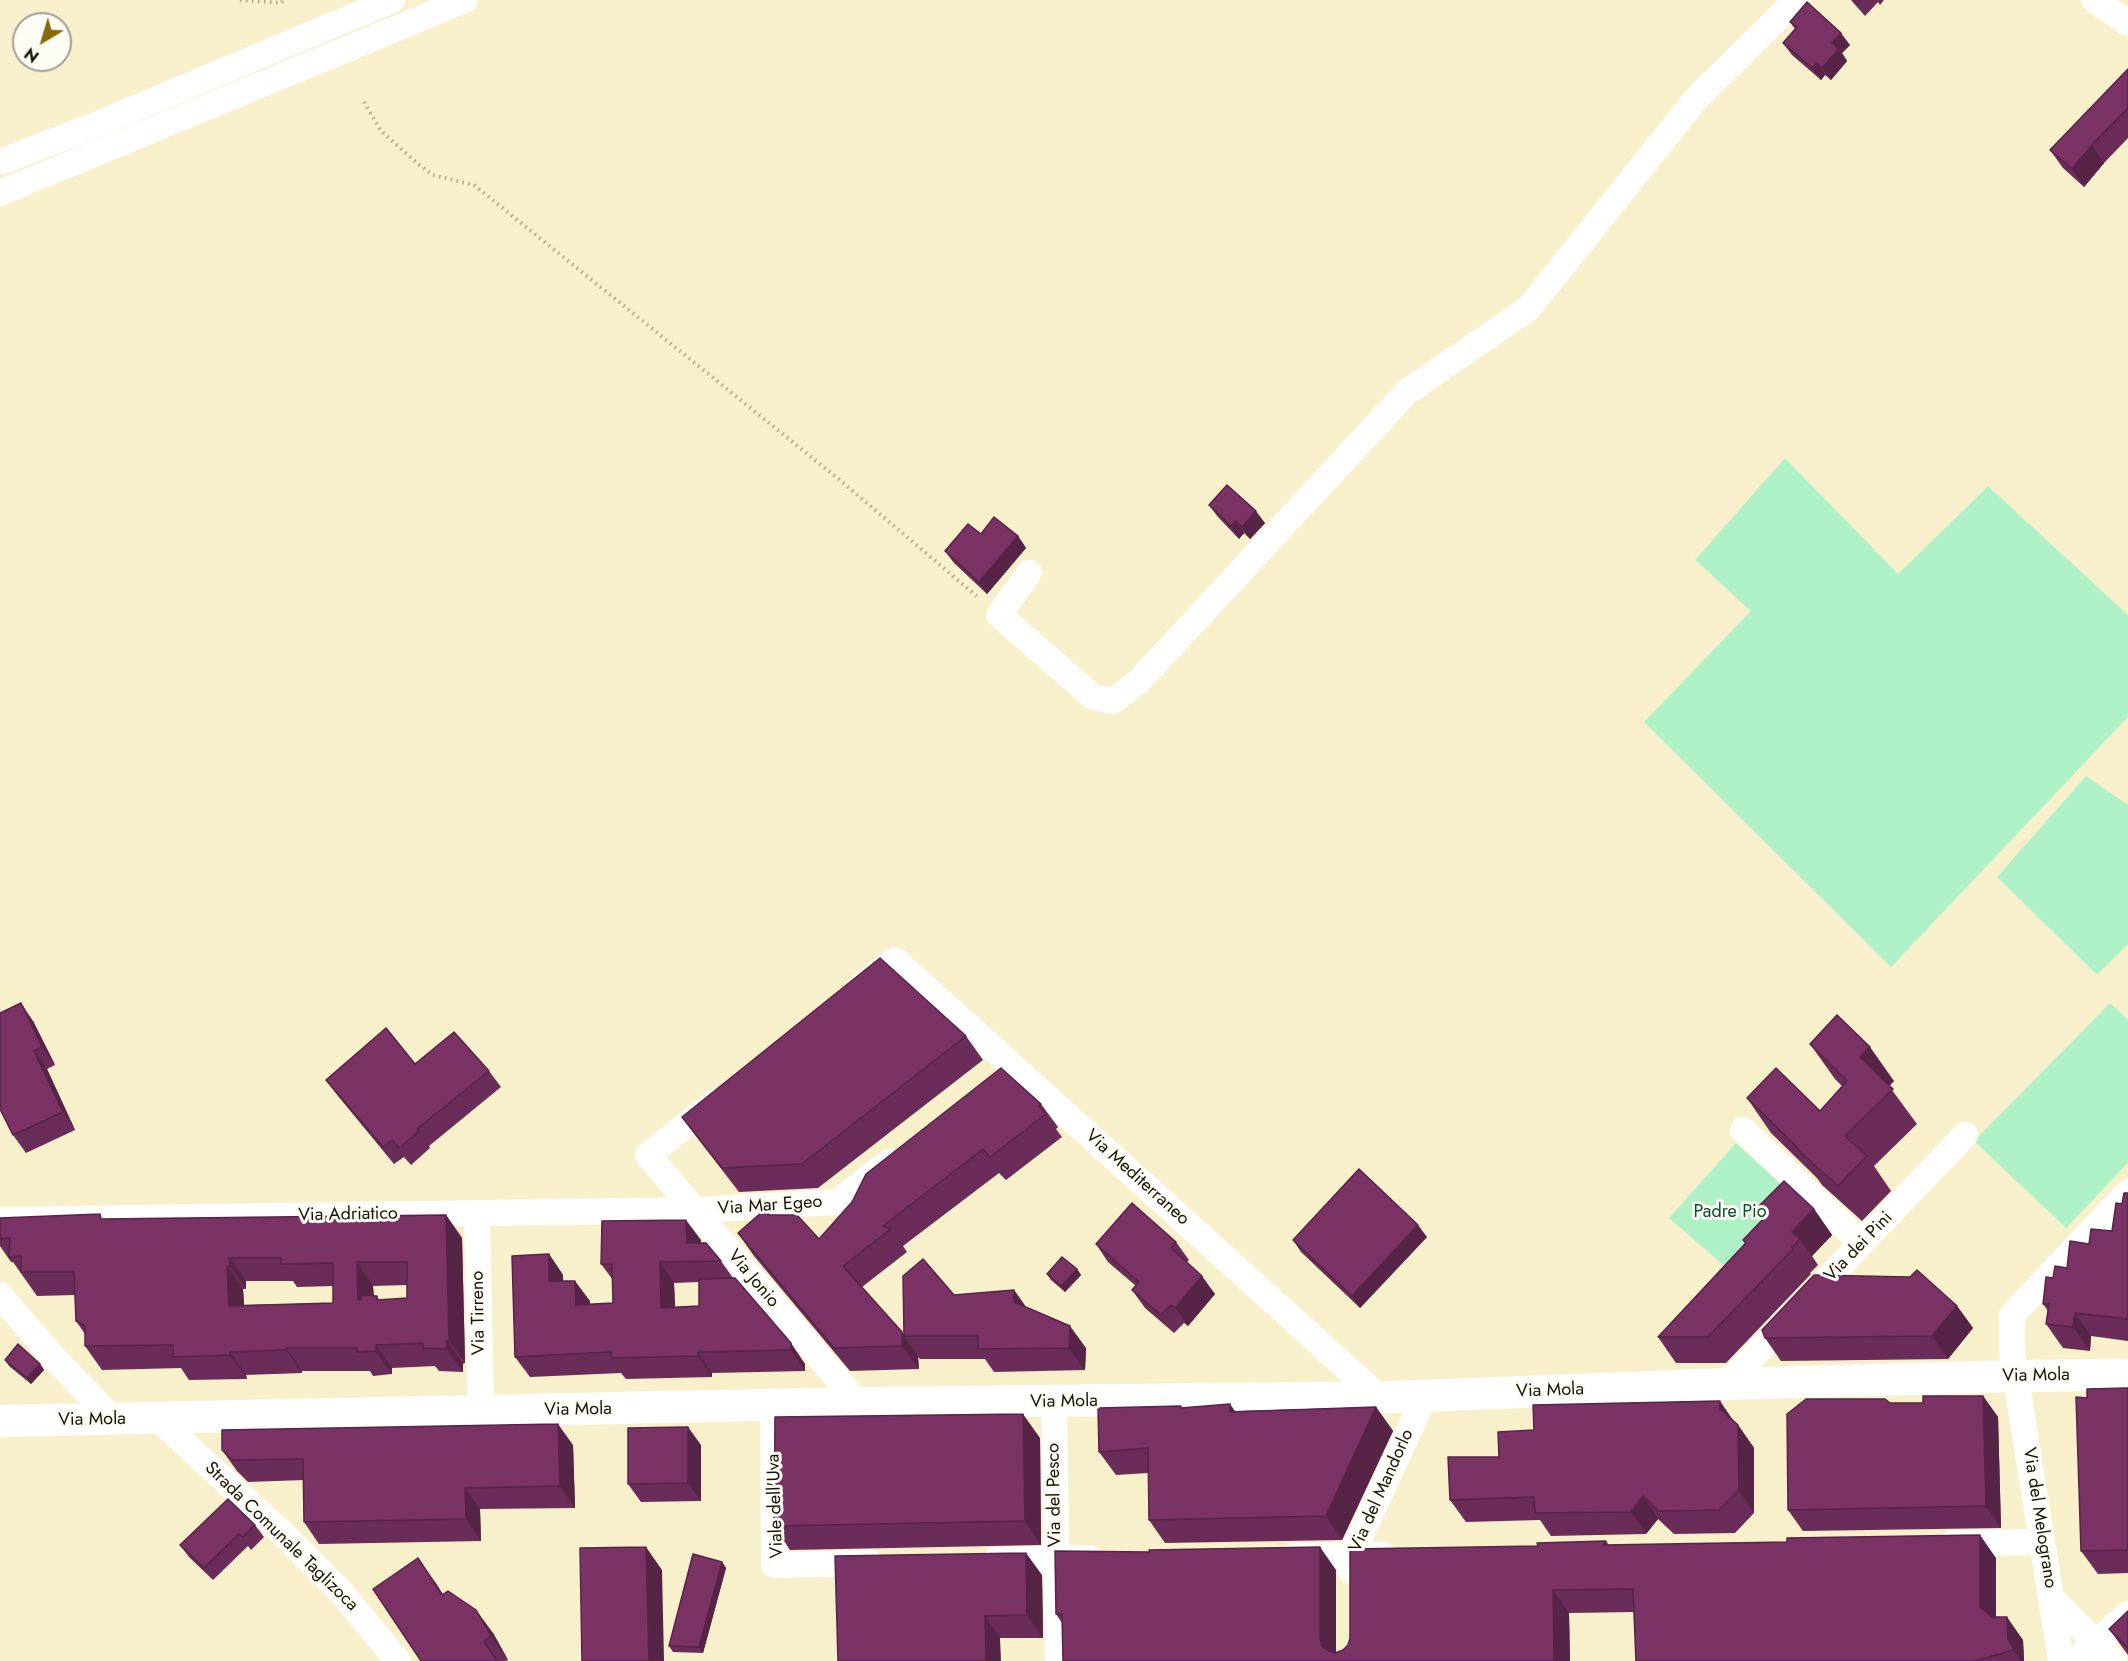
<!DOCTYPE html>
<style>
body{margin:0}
#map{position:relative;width:2128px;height:1661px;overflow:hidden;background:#f8efcb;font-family:Jost,sans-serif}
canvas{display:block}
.north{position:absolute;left:12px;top:12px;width:60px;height:60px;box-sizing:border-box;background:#fdfcf5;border:2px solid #a19f96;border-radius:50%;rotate:218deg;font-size:16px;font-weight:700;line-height:24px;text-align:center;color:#171407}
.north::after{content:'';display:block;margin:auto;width:21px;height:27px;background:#866a06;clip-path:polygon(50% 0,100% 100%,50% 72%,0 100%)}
</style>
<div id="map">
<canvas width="2128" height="1661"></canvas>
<div class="north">N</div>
</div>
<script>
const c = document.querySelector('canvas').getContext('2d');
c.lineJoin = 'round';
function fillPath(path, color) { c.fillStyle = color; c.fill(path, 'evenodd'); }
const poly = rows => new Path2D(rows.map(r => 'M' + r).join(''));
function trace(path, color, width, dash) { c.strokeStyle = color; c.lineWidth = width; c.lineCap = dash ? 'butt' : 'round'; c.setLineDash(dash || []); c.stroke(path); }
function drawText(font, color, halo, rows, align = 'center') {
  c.font = font + ' Jost,sans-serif'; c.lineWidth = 6; c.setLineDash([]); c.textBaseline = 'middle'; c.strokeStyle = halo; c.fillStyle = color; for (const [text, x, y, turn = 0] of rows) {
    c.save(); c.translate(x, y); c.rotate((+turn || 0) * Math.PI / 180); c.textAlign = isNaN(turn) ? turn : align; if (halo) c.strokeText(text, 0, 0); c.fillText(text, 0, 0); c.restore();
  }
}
const green = poly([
 [1785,458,1898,574,1988,486,2128,615,2128,717,1891,967,1644,722,1751,611,1695,560],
 [2086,776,2128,805,2128,944,2097,975,1997,877],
 [2110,1003,2128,1020,2128,1163,2066,1228,1974,1141],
 [1736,1143,1797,1199,1744,1283,1669,1218]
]);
const path = poly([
 [240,0,281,3,284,0],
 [364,102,381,131,418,164,433,175,474,185,841,481,980,599]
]);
const minor = poly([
 [2094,0,2128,23],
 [0,162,88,128,392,0],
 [0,193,465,0],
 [1029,573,999,615,1093,697,1113,701,1138,682,1407,392,1529,308,1695,100,1796,0],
 [861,986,895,960,1379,1397],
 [715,1102,648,1155,858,1403],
 [1743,1130,1862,1243],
 [477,1213,481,1412],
 [0,1220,696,1210,837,1202,889,1162],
 [0,1295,53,1357,113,1419],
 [1727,1384,1965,1135],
 [1054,1402,1058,1661],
 [773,1406,774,1565,870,1563],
 [158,1419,283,1534,342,1593,398,1661],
 [1953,1543,2042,1542],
 [1293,1556,1383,1555],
 [996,1560,1089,1558],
 [1351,1571,1351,1556,1425,1396],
 [2052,1599,2114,1661],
 [2061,1661,2012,1353,2012,1315,2128,1192],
 [2075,1661,2128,1614]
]);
const major = poly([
 [0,1421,858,1403,1395,1397,1727,1384,2017,1376,2128,1375]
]);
const wall = poly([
 [1851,0,1884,0,1880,5,1878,2,1865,16],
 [1790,22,1850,45,1842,53,1847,61,1831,80,1825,75,1821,80,1792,55,1783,43,1795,29],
 [2128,69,2128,138,2104,163,2084,187,2063,168,2050,150],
 [1209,505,1265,523,1250,539,1244,533,1239,539,1218,517],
 [981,534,1018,536,1026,548,987,594,954,563,945,551],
 [33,1021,55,1065,47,1069,75,1130,26,1153,13,1135],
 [966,1036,983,1060,818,1188,739,1192,699,1140,682,1117],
 [1810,1044,1894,1081,1889,1086,1917,1124,1874,1166,1891,1191,1862,1221,1822,1185,1817,1178,1771,1133,1747,1098,1820,1111,1843,1087,1835,1079],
 [415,1064,489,1071,501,1087,429,1146,430,1148,411,1165,404,1157,394,1164,338,1096,326,1080],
 [1041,1104,1058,1127,1056,1129,1062,1137,1006,1180,999,1173,903,1246,907,1252,862,1287,904,1335,954,1295,1014,1290,1026,1307,1086,1348,1085,1370,994,1372,985,1359,920,1359,918,1357,919,1369,850,1371,754,1256,738,1233,770,1215,819,1239,852,1202],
 [2128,1193,2128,1341,2091,1336,2090,1351,2063,1348,2046,1324,2048,1311,2043,1304,2053,1278,2067,1268,2089,1244,2112,1231,2122,1204],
 [1758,1207,1814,1209,1832,1235,1812,1256,1818,1265,1810,1273,1811,1274,1726,1363,1676,1363,1658,1337,1745,1243,1743,1240,1765,1217],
 [446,1215,462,1238,465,1363,463,1364,463,1372,439,1371,435,1366,392,1368,392,1374,373,1376,370,1371,302,1371,302,1373,246,1375,247,1379,189,1380,181,1368,102,1370,85,1346,85,1334,76,1321,75,1295,37,1296,13,1262,11,1262,0,1246,0,1218,104,1219],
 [246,1281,293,1281,297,1287,333,1286,333,1303,244,1305,243,1289,246,1289],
 [407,1285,407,1298,379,1300,377,1296,374,1296,373,1286],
 [1427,1237,1360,1308,1301,1252,1293,1240],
 [701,1240,701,1243,721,1261,733,1278,805,1364,805,1371,712,1373,712,1377,626,1379,621,1373,530,1377,515,1357,549,1254,563,1275,563,1281,590,1301,590,1304,613,1303,613,1280,601,1264],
 [699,1282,699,1306,675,1307,674,1283],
 [1176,1242,1189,1260,1187,1262,1215,1294,1188,1326,1184,1323,1174,1333,1145,1308,1132,1290,1136,1286,1108,1262,1096,1244],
 [1077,1269,1081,1275,1065,1292,1051,1280,1047,1274],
 [1957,1306,1973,1328,1948,1359,1781,1361,1765,1338],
 [5,1360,40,1364,44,1370,31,1384,9,1366],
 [2128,1388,2128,1573,2098,1574,2081,1551,2087,1398],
 [1983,1396,1998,1417,2001,1528,1803,1531,1788,1510,1890,1403,1923,1403],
 [1376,1407,1393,1431,1342,1540,1165,1543,1149,1520,1148,1473,1116,1475,1099,1452,1182,1408,1235,1411],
 [1734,1422,1738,1425,1754,1448,1754,1513,1735,1533,1674,1534,1658,1519,1646,1534,1551,1536,1540,1520,1466,1522,1450,1500,1499,1457],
 [1040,1438,1041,1545,790,1550,774,1526],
 [573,1445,575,1508,480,1509,481,1541,319,1544,304,1522,304,1480,248,1482,237,1471,222,1450],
 [701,1445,701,1501,641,1502,628,1484],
 [255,1525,264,1537,251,1550,248,1546,213,1580,189,1557,180,1545],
 [1606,1541,1609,1545,1996,1558,1996,1617,2023,1640,2024,1661,1636,1661,1634,1612,1569,1613,1570,1661,1063,1661,1062,1623,1056,1614,1336,1570,1336,1653,1343,1650,1538,1546],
 [722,1562,726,1568,703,1653,673,1652,669,1646],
 [1042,1575,1043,1638,1000,1638,838,1661],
 [435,1582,443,1595,493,1633,508,1660,506,1661,421,1661],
 [2128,1611,2128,1655,2109,1629]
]);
const shadedWall = poly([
 [1841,33,1850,45,1842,53,1847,61,1831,80,1822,68,1832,43],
 [1817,63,1825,75,1821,80,1812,68],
 [2092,145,2104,163,2084,187,2072,169],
 [1256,511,1265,523,1250,539,1242,527],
 [1236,521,1244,533,1239,539,1231,526],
 [1018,536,1026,548,987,594,979,582],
 [21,1003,33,1021,55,1065,42,1047],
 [1870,1047,1894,1081,1884,1091,1860,1057],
 [34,1051,47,1069,75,1130,63,1112],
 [1814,1209,1832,1235,1812,1256,1800,1239,1792,1232],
 [446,1215,462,1238,465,1363,449,1340],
 [686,1220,701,1240,701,1261,687,1243],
 [1418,1225,1427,1237,1360,1308,1352,1296],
 [549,1254,563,1275,564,1302,549,1281],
 [229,1258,246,1281,246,1289,230,1266],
 [357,1262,373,1286,375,1324,358,1300],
 [660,1262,674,1283,676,1328,661,1308],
 [227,1266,243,1289,246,1329,229,1306],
 [1077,1269,1081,1275,1065,1292,1061,1286],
 [1202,1276,1215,1294,1188,1326,1175,1308],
 [575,1281,590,1301,590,1325,576,1305],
 [1014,1290,1030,1313,1014,1302],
 [1957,1306,1973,1328,1948,1359,1932,1336],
 [2075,1313,2091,1336,2090,1351,2073,1327],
 [1070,1326,1086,1348,1085,1370,1069,1348],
 [902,1332,918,1357,919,1369,902,1346],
 [447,1340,463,1364,463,1372,447,1349],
 [791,1343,805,1364,805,1371,791,1350],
 [376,1345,392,1368,392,1374,376,1351],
 [286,1348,302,1371,302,1373,286,1350],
 [230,1352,246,1375,247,1379,230,1355],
 [698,1352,712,1373,712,1377,698,1356],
 [40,1364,44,1370,31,1384,27,1378],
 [1983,1396,1998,1417,2001,1528,1986,1506],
 [1720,1401,1735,1423,1720,1409],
 [1230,1404,1247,1428,1230,1412],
 [1376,1407,1393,1431,1342,1540,1326,1516],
 [1023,1414,1040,1438,1041,1545,1025,1521],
 [558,1424,573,1445,575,1508,560,1486],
 [1738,1425,1754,1448,1754,1513,1739,1490],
 [688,1427,701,1445,701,1501,688,1483],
 [465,1488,480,1509,481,1541,466,1519],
 [1643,1496,1658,1519,1646,1534,1631,1512],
 [1980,1535,1996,1558,1996,1630,1980,1607],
 [646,1547,662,1570,664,1661,649,1661],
 [1320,1547,1336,1570,1336,1661,1322,1646,1320,1638],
 [1026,1553,1042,1575,1043,1638,1027,1615],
 [418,1558,435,1582,459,1619,442,1595],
 [722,1562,726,1568,703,1653,699,1647],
 [1553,1590,1569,1613,1570,1661,1554,1661],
 [476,1610,493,1633,508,1660,491,1636],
 [985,1616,1000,1638,1001,1661,986,1661],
 [2007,1617,2023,1640,2024,1661,2021,1661,2014,1650,2008,1639]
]);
const building = poly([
 [1853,0,1860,0,1857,4,1853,0],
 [1807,2,1841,33,1832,43,1839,49,1822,68,1817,63,1812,68,1783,43,1797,27,1790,22,1807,2],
 [2128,69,2128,108,2092,145,2072,169,2050,150,2128,69],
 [1227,485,1256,511,1242,527,1236,521,1231,526,1209,505,1227,485],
 [994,517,1018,536,979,582,945,551,968,524,981,534,994,517],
 [880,958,966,1036,802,1164,722,1168,682,1117,880,958],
 [21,1003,42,1047,34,1051,63,1112,13,1135,0,1109,0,1013,21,1003],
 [1837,1015,1870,1047,1860,1057,1893,1089,1845,1136,1867,1156,1838,1186,1798,1150,1799,1149,1747,1098,1776,1068,1820,1111,1847,1081,1810,1044,1837,1015],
 [386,1028,415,1064,454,1032,489,1071,417,1129,419,1131,399,1148,392,1140,383,1147,326,1080,386,1028],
 [1001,1068,1041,1104,1039,1106,1046,1114,990,1157,983,1149,883,1226,891,1229,843,1266,902,1332,902,1346,834,1348,738,1233,763,1211,770,1215,797,1215,819,1239,852,1202,866,1174,1001,1068],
 [1359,1169,1418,1225,1352,1296,1293,1240,1359,1169],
 [1784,1181,1814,1209,1792,1232,1800,1239,1792,1247,1793,1249,1708,1337,1658,1337,1746,1243,1743,1240,1767,1215,1758,1207,1784,1181],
 [2124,1193,2128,1193,2128,1319,2075,1313,2073,1327,2046,1324,2049,1304,2043,1304,2046,1277,2053,1278,2055,1266,2067,1268,2070,1241,2089,1244,2091,1229,2112,1231,2116,1203,2122,1204,2124,1193],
 [1132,1203,1176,1242,1171,1248,1202,1276,1175,1308,1171,1305,1161,1315,1132,1290,1139,1282,1096,1244,1132,1203],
 [100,1214,101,1219,446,1215,449,1340,447,1340,447,1349,423,1348,423,1343,376,1345,376,1351,357,1352,357,1348,286,1348,286,1350,230,1352,230,1355,173,1357,173,1345,85,1346,85,1326,76,1321,74,1272,21,1272,21,1256,9,1257,10,1238,0,1239,0,1218,100,1214],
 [229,1258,281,1258,281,1264,333,1263,333,1303,229,1306,227,1266,230,1266,229,1258],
 [357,1262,407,1262,407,1298,377,1300,377,1296,361,1295,361,1300,358,1300,357,1262],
 [686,1220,687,1243,706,1243,721,1261,660,1262,661,1308,699,1306,699,1279,735,1278,791,1343,791,1350,698,1352,698,1356,612,1358,611,1352,515,1357,512,1256,549,1254,549,1281,575,1281,576,1305,613,1303,612,1264,601,1264,602,1221,686,1220],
 [1062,1257,1077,1269,1061,1286,1047,1274,1062,1257],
 [923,1259,954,1295,1014,1290,1014,1302,1070,1326,1069,1348,978,1349,978,1336,904,1336,903,1276,923,1259],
 [1917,1270,1957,1306,1932,1336,1765,1338,1762,1330,1814,1275,1910,1277,1917,1270],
 [18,1344,40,1364,27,1378,5,1360,18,1344],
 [2128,1388,2128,1550,2081,1551,2076,1397,2087,1398,2087,1389,2128,1388],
 [1923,1396,1983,1396,1986,1506,1788,1510,1787,1414,1806,1399,1885,1399,1890,1403,1923,1403,1923,1396],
 [1720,1401,1720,1409,1738,1425,1739,1490,1719,1510,1658,1511,1643,1496,1631,1512,1535,1513,1534,1497,1450,1500,1448,1457,1499,1457,1498,1432,1534,1430,1533,1405,1720,1401],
 [1230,1404,1230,1412,1376,1407,1326,1516,1149,1520,1148,1448,1099,1452,1098,1408,1181,1406,1181,1408,1230,1404],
 [1023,1414,1025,1521,774,1526,775,1417,1023,1414],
 [558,1424,560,1486,465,1488,466,1519,304,1522,303,1459,233,1460,222,1450,222,1430,558,1424],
 [688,1427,688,1483,628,1484,628,1428,688,1427],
 [228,1499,255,1525,243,1537,239,1534,204,1568,180,1545,228,1499],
 [1980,1535,1980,1607,1992,1617,2007,1617,2008,1639,2014,1650,1974,1661,1636,1661,1633,1589,1553,1590,1554,1661,1063,1661,1062,1614,1056,1614,1055,1551,1150,1552,1149,1550,1320,1547,1320,1638,1322,1646,1327,1650,1335,1653,1343,1650,1348,1645,1350,1638,1350,1549,1538,1546,1537,1543,1606,1541,1603,1545,1787,1542,1787,1538,1980,1535],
 [646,1547,649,1661,652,1661,582,1661,580,1548,646,1547],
 [1026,1553,1027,1615,985,1616,986,1661,838,1661,835,1556,1026,1553],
 [693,1554,722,1562,699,1647,669,1646,693,1554],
 [418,1558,442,1595,448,1591,476,1610,491,1636,484,1641,497,1661,421,1661,373,1589,418,1558],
 [2128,1611,2128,1648,2109,1629,2128,1611]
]);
const streetNames = [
 ["Via Mediterraneo",1137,1178,42],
 ["Via Mar Egeo",770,1206,-4],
 ["Via Adriatico",348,1215,-1],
 ["Via dei Pini",1859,1247,-46],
 ["Via Jonio",753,1279,50],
 ["Via Tirreno",479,1313,-91],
 ["Via Mola",2036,1376,-1],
 ["Via Mola",1550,1391,-2],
 ["Via Mola",1064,1402,-1],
 ["Via Mola",578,1410,-1],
 ["Via Mola",92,1420,-1],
 ["Via del Mandorlo",1382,1491,-66],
 ["Via del Pesco",1055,1495,-91],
 ["Viale dell'Uva",776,1506,-92],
 ["Via del Melograno",2039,1518,81],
 ["Strada Comunale Taglizoca",281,1537,44]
];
const parkNames = [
 ["Padre Pio",1730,1213]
];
fillPath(green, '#aff1c6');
trace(path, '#afa88b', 4, [1.5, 4.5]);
trace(minor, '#fff', 26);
trace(major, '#fff', 32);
fillPath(wall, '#6a2c58');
fillPath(shadedWall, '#562447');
fillPath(building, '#7b3366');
trace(building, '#562447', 1.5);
drawText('18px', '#171407', '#fdfcf5', streetNames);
drawText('18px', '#05502d', '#fdfcf5', parkNames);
</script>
